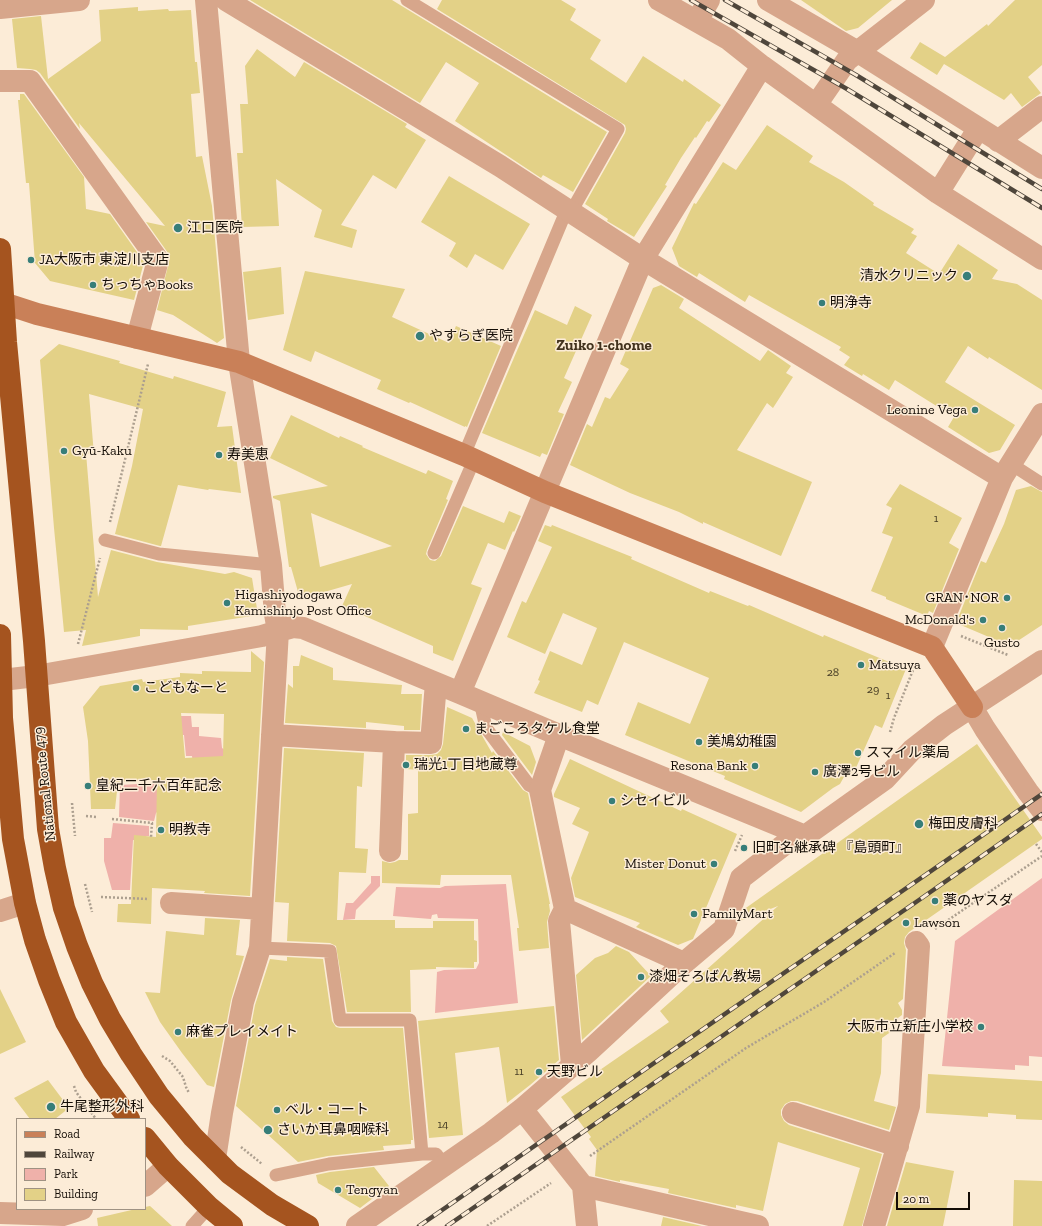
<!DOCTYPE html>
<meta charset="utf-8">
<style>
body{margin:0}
#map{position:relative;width:1042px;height:1226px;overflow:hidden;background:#fcecd7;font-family:"Zilla Slab",serif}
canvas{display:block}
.legend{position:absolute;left:16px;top:1118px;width:130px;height:92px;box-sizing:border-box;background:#fcecd7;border:1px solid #9f9283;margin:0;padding:5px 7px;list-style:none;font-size:12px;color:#130c05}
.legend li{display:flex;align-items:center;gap:8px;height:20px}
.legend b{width:20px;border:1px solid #9f9283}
.scale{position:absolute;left:896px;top:1192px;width:74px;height:18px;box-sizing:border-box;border:2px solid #130c05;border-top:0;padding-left:5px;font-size:12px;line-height:14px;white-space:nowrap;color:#130c05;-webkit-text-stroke:3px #fcecd7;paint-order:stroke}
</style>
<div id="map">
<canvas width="1042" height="1226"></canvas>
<ul class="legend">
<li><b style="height:5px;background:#c98058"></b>Road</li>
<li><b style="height:5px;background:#4f463b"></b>Railway</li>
<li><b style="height:11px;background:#efb1aa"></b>Park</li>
<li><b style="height:11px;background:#e3d187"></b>Building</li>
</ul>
<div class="scale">20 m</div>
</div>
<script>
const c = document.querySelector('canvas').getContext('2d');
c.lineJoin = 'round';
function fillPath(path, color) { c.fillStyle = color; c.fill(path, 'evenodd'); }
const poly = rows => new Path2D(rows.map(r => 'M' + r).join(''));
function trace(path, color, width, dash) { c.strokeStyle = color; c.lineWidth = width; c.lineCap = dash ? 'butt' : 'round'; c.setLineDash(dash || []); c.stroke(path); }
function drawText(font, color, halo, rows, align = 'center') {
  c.font = font + ' "Zilla Slab","Noto Sans JP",serif'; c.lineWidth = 3; c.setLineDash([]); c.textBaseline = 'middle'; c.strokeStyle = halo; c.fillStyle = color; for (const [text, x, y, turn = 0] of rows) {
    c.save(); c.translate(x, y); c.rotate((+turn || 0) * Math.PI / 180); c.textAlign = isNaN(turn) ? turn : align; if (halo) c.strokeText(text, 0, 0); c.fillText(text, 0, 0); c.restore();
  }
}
const green = poly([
 [172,716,191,716,192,727,199,727,199,736,221,738,222,748,225,750,225,777,193,767,192,756,186,756,184,735,169,735],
 [193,781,156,813,154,821,119,817,120,785],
 [113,823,149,826,149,836,146,836,143,841,133,840,130,890,112,890,104,861,104,838,111,838],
 [371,876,380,876,380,886,356,910,355,919,343,920,346,903,353,903,371,883],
 [1042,878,1042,1057,1029,1056,1029,1066,1015,1065,1015,1070,942,1066,955,941],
 [506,884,518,1003,435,1013,437,972,444,970,476,969,479,963,478,919,438,918,437,914,432,915,431,919,393,916,396,887,440,888,445,886]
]);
const building = poly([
 [250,0,392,0,607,132,573,192,543,175,541,178,455,121,479,83,446,62,420,103],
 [442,0,561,0,576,9,570,20,601,40,590,59,626,83,643,56,683,82,684,79,721,105,709,122,707,121,696,138,695,137,681,158,665,185,667,186,634,237,607,221,608,219,585,204,625,133,626,129,625,125,437,9],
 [801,0,892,0,858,28,846,31],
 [1015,0,1042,0,1042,65,1028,77,1041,93,1022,107,1011,93,1004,100,944,64,937,75,910,58,920,42,945,57,987,24,988,26],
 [138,7,138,11,168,9,169,11,191,10,195,62,197,62,200,93,191,94,196,157,202,156,212,206,224,338,217,343,173,315,157,310,170,258,168,253,146,222,165,226,79,123,80,129,40,73,36,70,30,69,17,68,12,19,41,16,48,79,101,41,99,10],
 [257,49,295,77,304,62,407,124,405,127,426,140,396,189,373,175,371,178,341,225,357,230,352,248,314,237,322,210,276,179,279,226,242,227,237,153,243,153,240,104,248,104,245,66],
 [20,94,24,94,84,177,86,209,110,214,144,262,134,300,50,281,35,263,29,183,26,183,18,100,20,100],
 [767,125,813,156,809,162,844,182,874,203,873,205,914,229,911,233,917,236,906,253,939,274,958,244,998,270,992,279,1017,284,1042,300,1042,390,989,357,988,359,968,346,945,382,1015,425,1000,450,989,453,948,427,954,417,895,380,889,390,863,374,862,376,844,365,850,357,839,350,841,347,749,295,745,302,699,273,697,277,679,266,672,248,694,203,696,204,723,162,736,170],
 [449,176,530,224,503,270,475,254,467,268,449,256,456,243,421,222],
 [281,267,284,314,248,320,243,272],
 [305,271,405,289,392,317,449,343,456,326,501,346,467,427,465,426,465,427,410,402,409,403,377,389,381,380,315,351,311,362,283,350],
 [661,285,684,299,679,308,760,361,768,350,791,366,786,373,793,377,773,408,767,403,737,450,812,482,781,556,703,522,703,524,679,512,630,493,570,465,587,424,592,427,605,397,610,399,629,369,620,364,653,288],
 [575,306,592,315,564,378,572,382,558,412,564,414,547,455,542,453,540,457,482,433,516,353,535,310,567,325],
 [59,344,120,361,119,363,173,379,174,376,226,392,217,427,232,426,241,493,209,489,208,490,178,485,161,546,160,546,115,534,132,466,143,409,89,394,94,455,86,453,98,597,111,550,157,562,225,574,234,572,252,578,258,615,188,626,188,630,140,629,140,636,82,646,86,630,64,632,54,528,40,360],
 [291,415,339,438,340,436,363,446,362,447,426,474,428,470,453,481,446,499,448,500,427,550,426,554,430,560,435,561,441,556,463,506,504,523,509,511,521,516,514,532,513,531,505,550,488,543,471,584,482,588,453,661,433,653,433,646,342,606,352,584,300,599,291,567,289,567,280,501,273,498,273,496,328,486,270,458],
 [311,513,392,546,320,567],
 [900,484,962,518,949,543,959,549,933,613,929,611,927,616,886,599,886,597,871,591,893,537,882,533,892,508,886,505],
 [1031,486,1042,492,1042,625,1010,646,956,623,981,561,986,563,1004,524,1016,490],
 [545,525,551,527,552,525,632,557,631,559,709,593,710,591,748,606,749,605,823,637,824,635,906,669,882,728,875,725,855,770,848,776,845,775,840,784,833,788,801,812,724,779,725,776,625,735,638,702,690,724,709,678,624,642,598,705,587,700,582,712,534,693,540,681,538,680,550,651,582,665,597,628,563,613,545,654,507,637,522,601,526,603,552,547,538,541],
 [251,651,264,662,250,896,204,893,205,891,152,888,151,924,117,922,118,904,131,904,134,835,156,837,157,780,118,782,115,809,91,809,88,741,83,707,100,686,142,679,143,682,180,677,180,673,202,674,202,671,251,672],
 [181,713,224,714,223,756,185,758],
 [301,655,333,668,333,680,402,685,401,694,422,694,420,730,404,730,404,726,366,722,366,728,285,723,288,684,293,688,293,666,299,666],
 [447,707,472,718,492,753,493,751,523,790,528,793,550,904,549,904,550,911,547,922,549,948,519,951,517,928,519,928,511,875,441,875,440,885,382,883,382,861,390,863,395,862,399,860,408,860,408,814,418,813,418,770,406,769,406,755,431,755,437,754,441,750,443,744],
 [503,732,530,746,536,762,532,775,502,735],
 [977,744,1042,837,1042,839,909,932,905,937,904,943,906,950,903,999,898,1003,902,1010,902,1015,887,1026,892,1031,882,1038,881,1073,874,1101,896,1107,889,1130,797,1101,791,1101,785,1104,781,1110,781,1115,784,1121,789,1125,882,1154,862,1226,843,1226,860,1168,778,1142,763,1211,736,1205,736,1208,668,1193,669,1189,620,1180,620,1182,595,1176,597,1150,589,1139,591,1137,561,1097,669,1022,660,1011,778,906,740,921,743,910],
 [284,748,364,753,362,787,357,786,355,848,368,849,366,873,339,872,337,920,395,920,395,928,433,928,433,921,474,921,474,940,477,941,477,962,474,962,474,968,436,967,436,969,410,970,411,1012,347,1012,336,946,330,943,287,941,289,903,275,902],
 [570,759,681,811,682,809,737,834,693,939,678,945,636,927,640,923,575,897,571,878,589,832,572,824,580,808,554,797,554,794],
 [205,918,240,920,236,955,244,956,231,1000,214,1087,207,1085,182,1053,160,1022,145,992,160,993,166,931,204,935],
 [616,946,629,952,651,976,582,1040,576,975,595,958,608,953],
 [287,957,323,959,332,1021,336,1027,340,1028,403,1028,413,1140,411,1140,411,1144,383,1146,384,1150,328,1156,298,1162,236,1106,255,1005,270,959,287,961],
 [0,989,26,1042,0,1054],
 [554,1006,559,1060,530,1085,507,1103,499,1047,455,1053,463,1135,429,1138,418,1021],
 [928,1074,1042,1081,1042,1120,1016,1119,1016,1115,988,1113,988,1117,926,1113],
 [48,1080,69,1108,55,1119,30,1119,14,1098],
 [906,1162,954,1171,943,1226,887,1226],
 [374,1167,389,1186,360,1208,318,1183,316,1175,330,1172],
 [1014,1180,1042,1181,1042,1226,1013,1226],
 [150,1206,172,1226,98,1226,97,1218,136,1209,145,1209,145,1207],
 [663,1217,702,1226,661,1226]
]);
const path = poly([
 [110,522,148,364],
 [961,636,1008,655],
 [78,644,100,558],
 [890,732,894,718,915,665],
 [72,803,75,836],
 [86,816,97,817],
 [112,819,152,823,151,837],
 [1036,844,1042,852],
 [735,851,742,835],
 [85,884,92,912],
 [101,897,149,899],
 [935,929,1042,856],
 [162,1056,170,1061,183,1077,186,1087,189,1093],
 [74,1086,76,1092,96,1119],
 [241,1147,262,1164],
 [590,1156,746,1048,824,1002,895,953],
 [487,1226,551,1183]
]);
const lane = poly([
 [407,0,618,129,575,205,567,209,464,455],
 [1011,464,1042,484],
 [105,540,159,554,271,565],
 [434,553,474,460],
 [480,701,486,728,529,785,540,790],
 [260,948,330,951,340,1020,410,1020,422,1154,436,1154,445,1166],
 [276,1175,329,1164,422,1154],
 [192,1226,209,1207]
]);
const street = poly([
 [206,0,239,362,271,565,275,614,278,631,260,948,243,1002,222,1113,215,1159],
 [226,0,500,166,643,259,1002,478],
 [659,0,728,39,762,66,938,193,1042,259],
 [768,0,858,52,1042,168],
 [0,8,79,0],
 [697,21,709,0],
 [0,81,30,81,158,260,137,338],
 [816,105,847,60,924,0],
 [998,141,1042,107],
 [938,193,978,129],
 [932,647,1002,478,1042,414],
 [2,680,36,676,262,636,278,631,293,627,303,628,460,693,559,735,805,836,885,779,912,750,944,725,1042,661],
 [460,693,643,259,762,66],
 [972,707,985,729,1028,792,1042,810],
 [272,735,394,742],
 [559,735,540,790,565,909,559,921,572,1065],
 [390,851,394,742,431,743,436,683],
 [171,903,262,909],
 [565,909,684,963],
 [0,911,25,903],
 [522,1109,583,1186],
 [793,1113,898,1146],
 [145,1186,168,1166],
 [0,1213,63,1215,82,1209],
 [357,1226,491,1133,522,1109,589,1051,684,963,724,929,741,878,798,834],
 [587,1226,583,1186,758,1226],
 [874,1226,909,1106,919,946,916,942]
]);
const secondary = poly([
 [0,302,37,314,239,362,464,455,545,492,932,647,972,707]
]);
const highway = poly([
 [0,249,6,342,34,641,48,829,55,868,64,908,77,946,92,983,110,1019,131,1054,159,1096,193,1137,230,1174,272,1205,308,1226],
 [0,635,2,718,13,839,25,903,35,940,49,980,66,1022,94,1071,129,1119],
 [145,1138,168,1166,209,1207,232,1226]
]);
const rail = poly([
 [691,0,847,89,1042,208],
 [725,0,856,75,1042,189],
 [419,1226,1042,794],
 [447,1226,919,900,1042,814]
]);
const markers = [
 [178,228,5,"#377e79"],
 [31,260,4,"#377e79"],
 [967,276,5,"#377e79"],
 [93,285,4,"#377e79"],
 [822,303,4,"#377e79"],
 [420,336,5,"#377e79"],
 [975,410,4,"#377e79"],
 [64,451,4,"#377e79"],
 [219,455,4,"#377e79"],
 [1007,598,4,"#377e79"],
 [227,603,4,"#377e79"],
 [983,620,4,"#377e79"],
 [1002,628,4,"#377e79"],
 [861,665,4,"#377e79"],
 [136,688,4,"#377e79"],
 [466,729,4,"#377e79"],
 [699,742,4,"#377e79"],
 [858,753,4,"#377e79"],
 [406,765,4,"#377e79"],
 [755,766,4,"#377e79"],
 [815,772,4,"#377e79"],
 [88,786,4,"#377e79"],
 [612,801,4,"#377e79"],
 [919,824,5,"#377e79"],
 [161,830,4,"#377e79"],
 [744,848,4,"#377e79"],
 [714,864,4,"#377e79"],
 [935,901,4,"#377e79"],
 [694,914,4,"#377e79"],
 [906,923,4,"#377e79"],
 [641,977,4,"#377e79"],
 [981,1027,4,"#377e79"],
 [178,1032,4,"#377e79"],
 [539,1072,4,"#377e79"],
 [51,1107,5,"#377e79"],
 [277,1110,4,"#377e79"],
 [268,1130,5,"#377e79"],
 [338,1190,4,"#377e79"]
];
const numberNames = [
 ["1",936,519],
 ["28",833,673],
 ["29",873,690],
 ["1",888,696],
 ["11",519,1072],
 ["14",443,1125]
];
const poiNames = [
 ["江口医院",187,228],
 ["JA大阪市 東淀川支店",39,260],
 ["清水クリニック",958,276,"right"],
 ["ちっちゃBooks",101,285],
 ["明浄寺",830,303],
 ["やすらぎ医院",429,336],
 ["Leonine Vega",967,410,"right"],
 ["Gyū-Kaku",72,451],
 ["寿美恵",227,455],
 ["Higashiyodogawa",235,595],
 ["Kamishinjo Post Office",235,611],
 ["GRAN･NOR",999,598,"right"],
 ["McDonald's",975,620,"right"],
 ["Gusto",1002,643,"center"],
 ["Matsuya",869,665],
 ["こどもなーと",144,688],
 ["まごころタケル食堂",474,729],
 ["美鳩幼稚園",707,742],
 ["スマイル薬局",866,753],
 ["瑞光1丁目地蔵尊",414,765],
 ["Resona Bank",747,766,"right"],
 ["廣澤2号ビル",823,772],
 ["皇紀二千六百年記念",96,786],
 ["シセイビル",620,801],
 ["梅田皮膚科",928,824],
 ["明教寺",169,830],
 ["旧町名継承碑 『島頭町』",752,848],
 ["Mister Donut",706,864,"right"],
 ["薬のヤスダ",943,901],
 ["FamilyMart",702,914],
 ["Lawson",914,923],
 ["漆畑そろばん教場",649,977],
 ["大阪市立新庄小学校",973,1027,"right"],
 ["麻雀プレイメイト",186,1032],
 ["天野ビル",547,1072],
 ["牛尾整形外科",60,1107],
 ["ベル・コート",285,1110],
 ["さいか耳鼻咽喉科",277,1130],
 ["Tengyan",346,1190]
];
const streetNames = [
 ["National Route 479",45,784,-96]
];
const neighbourhoodNames = [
 ["Zuiko 1-chome",604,346]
];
fillPath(green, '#efb1aa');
fillPath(building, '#e3d187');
trace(path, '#ac9f8f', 2.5, [2, 2]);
trace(lane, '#d7a68b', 13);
trace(street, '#d7a68b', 22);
trace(secondary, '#c98058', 22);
trace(highway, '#a5541f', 22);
trace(rail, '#4f463b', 4.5);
trace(rail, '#fcecd7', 3, [9]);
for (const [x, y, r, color] of markers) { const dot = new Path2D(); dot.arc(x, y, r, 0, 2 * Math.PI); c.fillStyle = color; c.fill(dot); trace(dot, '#fcecd7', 1.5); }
drawText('12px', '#473d26', null, numberNames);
drawText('14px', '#130c05', '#fcecd7', poiNames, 'left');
drawText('14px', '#130c05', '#fcecd7', streetNames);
drawText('bold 15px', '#43331e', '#fcecd7', neighbourhoodNames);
</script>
